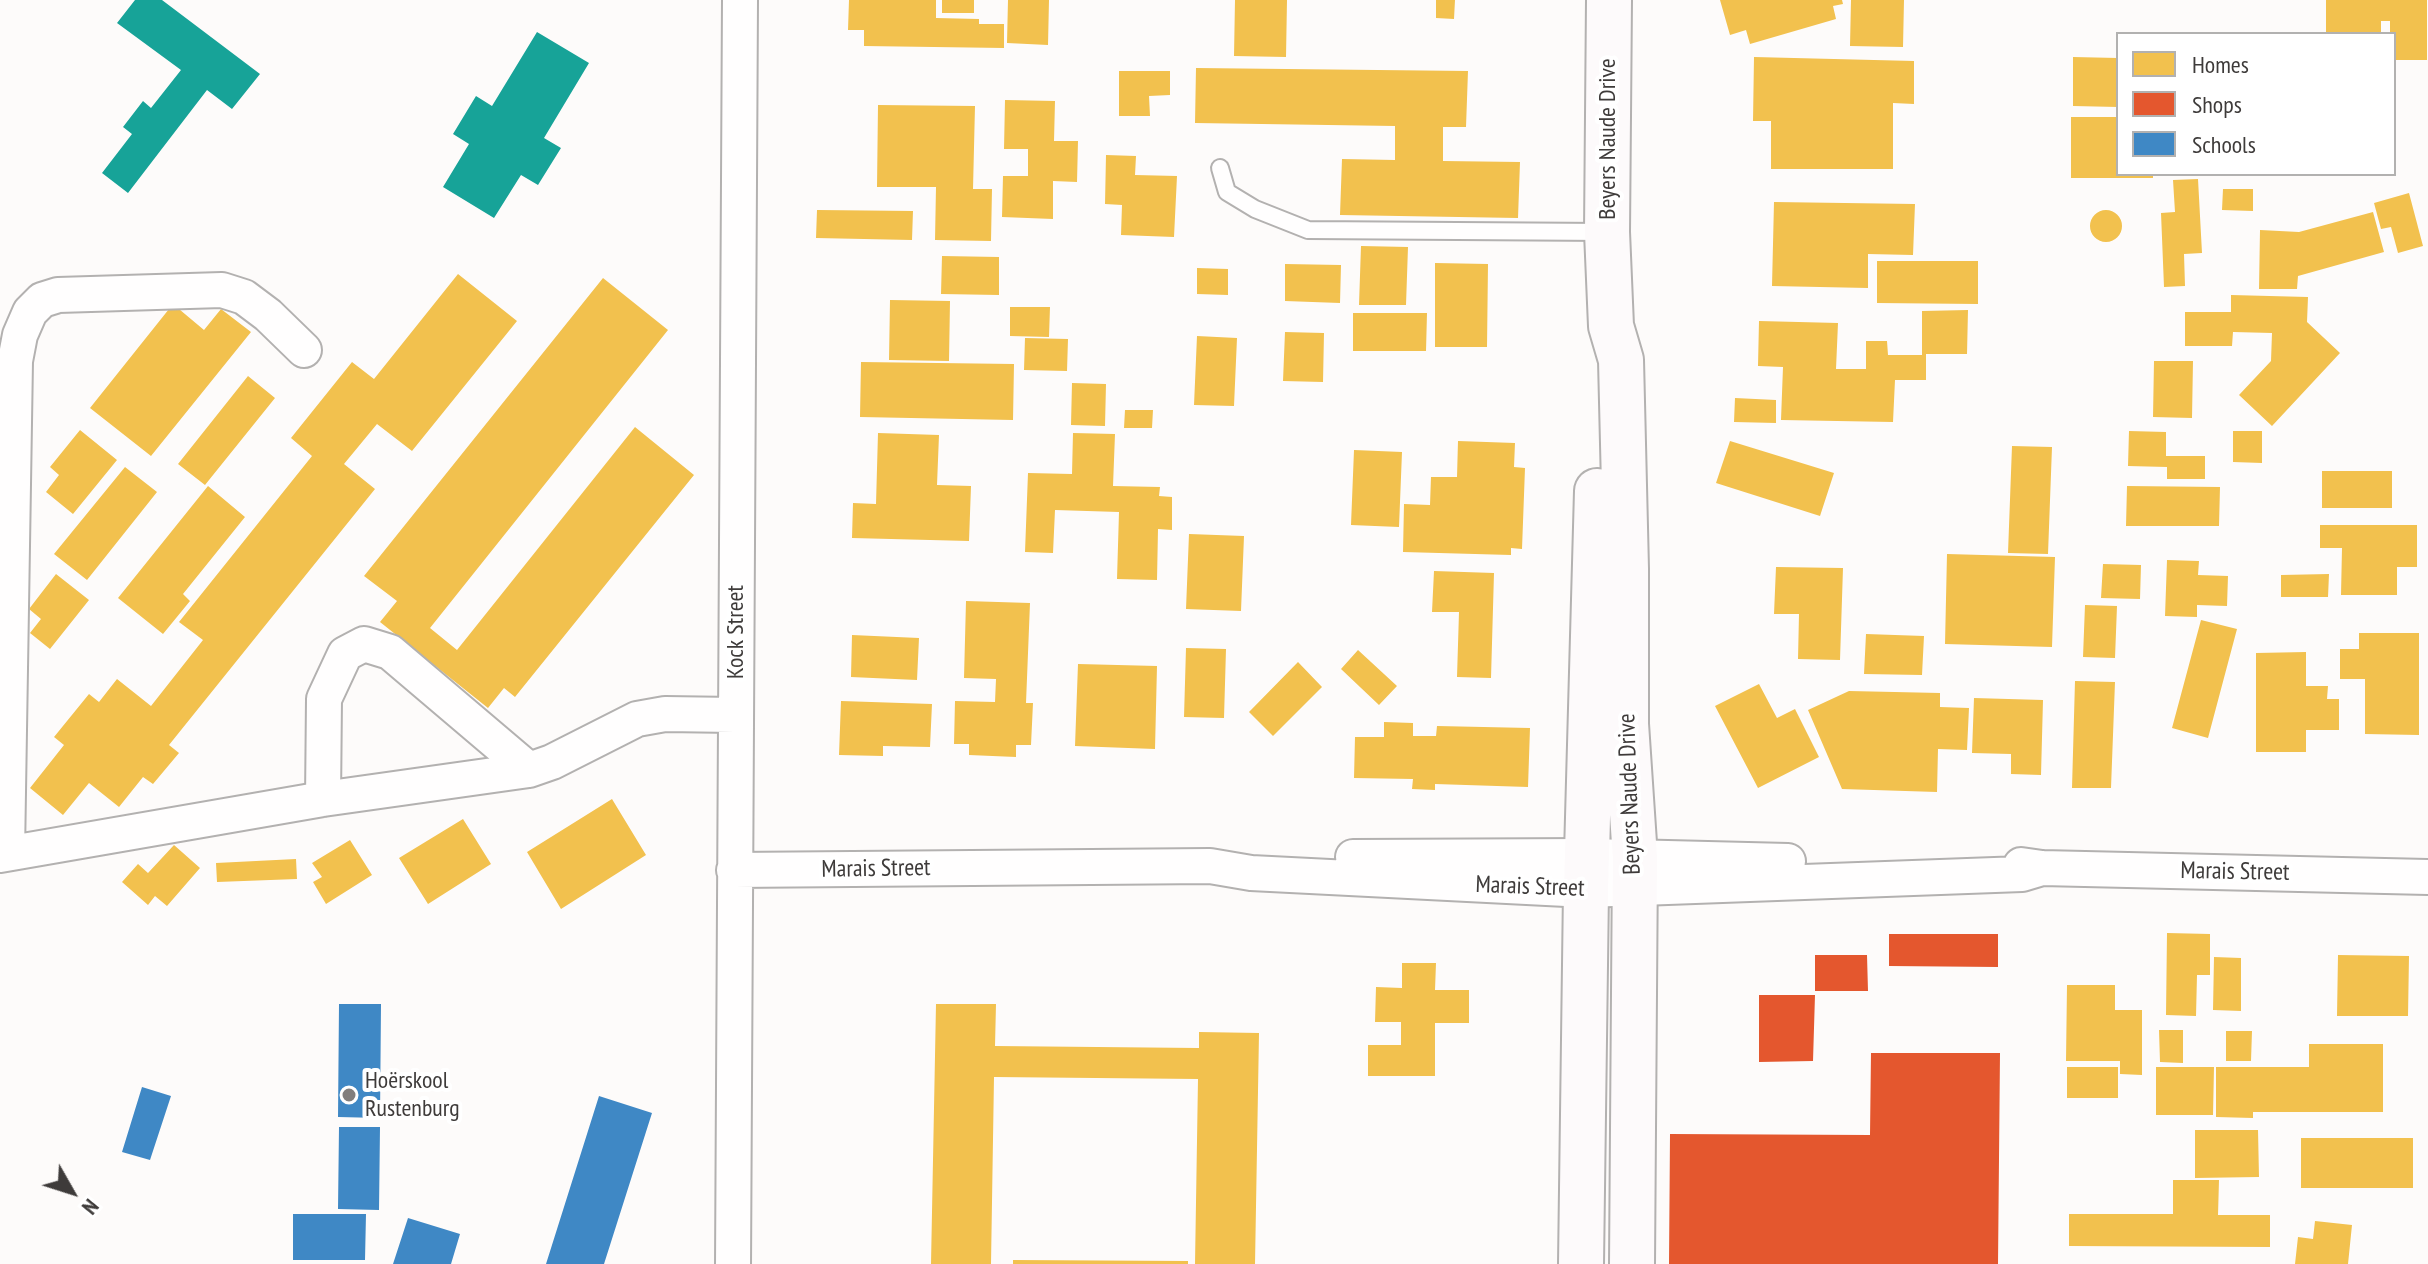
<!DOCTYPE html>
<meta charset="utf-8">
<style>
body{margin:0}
#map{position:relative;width:2428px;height:1264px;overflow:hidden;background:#fdfbfa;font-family:"PT Sans Narrow",sans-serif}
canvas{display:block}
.legend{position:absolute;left:2116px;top:32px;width:280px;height:144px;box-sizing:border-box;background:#fff;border:2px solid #b2b1b0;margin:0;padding:10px 14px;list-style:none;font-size:24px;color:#3e3b3a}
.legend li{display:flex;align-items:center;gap:16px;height:40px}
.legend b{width:40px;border:2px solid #b2b1b0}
.north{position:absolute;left:32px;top:1152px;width:80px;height:80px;-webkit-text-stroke:6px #fff;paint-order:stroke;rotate:129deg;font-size:22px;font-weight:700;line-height:32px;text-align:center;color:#3e3b3a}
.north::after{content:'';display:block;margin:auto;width:28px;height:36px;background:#3e3b3a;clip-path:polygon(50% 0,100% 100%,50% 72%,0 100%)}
</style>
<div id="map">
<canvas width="2428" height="1264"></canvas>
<ul class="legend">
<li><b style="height:22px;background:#f2c14e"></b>Homes</li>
<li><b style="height:22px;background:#e4572e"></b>Shops</li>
<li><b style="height:22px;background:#3f88c5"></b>Schools</li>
</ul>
<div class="north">N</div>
</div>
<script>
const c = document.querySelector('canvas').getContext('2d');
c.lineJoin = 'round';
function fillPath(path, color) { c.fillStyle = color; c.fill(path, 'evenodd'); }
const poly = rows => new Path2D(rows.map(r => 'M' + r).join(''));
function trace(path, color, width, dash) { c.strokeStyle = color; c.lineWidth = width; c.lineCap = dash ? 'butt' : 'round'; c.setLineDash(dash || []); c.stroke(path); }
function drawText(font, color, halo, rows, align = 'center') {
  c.font = font + ' "PT Sans Narrow",sans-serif'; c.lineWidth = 8; c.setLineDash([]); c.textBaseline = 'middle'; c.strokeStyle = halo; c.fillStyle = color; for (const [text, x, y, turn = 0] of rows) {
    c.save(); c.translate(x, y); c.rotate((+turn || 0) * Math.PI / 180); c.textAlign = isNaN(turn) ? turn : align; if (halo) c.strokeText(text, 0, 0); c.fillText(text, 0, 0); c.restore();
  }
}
const homes = poly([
 [849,0,936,0,936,18,979,19,979,24,1004,24,1004,48,864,46,864,30,848,30],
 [942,0,974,0,974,13,942,13],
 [1008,0,1049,0,1048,45,1007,43],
 [1235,0,1287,0,1286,57,1234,56],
 [1436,0,1455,0,1454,19,1436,18],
 [1720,0,1842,0,1843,4,1833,6,1836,19,1750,44,1746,30,1730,35],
 [1851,0,1904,0,1903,47,1850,46],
 [2326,0,2427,0,2427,60,2394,60,2394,34,2390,34,2390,21,2381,21,2381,34,2326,34],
 [1754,57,1914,61,1914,104,1893,103,1893,169,1771,169,1771,121,1753,121],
 [2073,57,2118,58,2118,107,2073,106],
 [1196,68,1468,71,1466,127,1443,127,1443,161,1520,162,1518,218,1340,215,1342,159,1395,160,1395,126,1195,123],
 [1119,71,1170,71,1170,95,1149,96,1150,116,1119,116],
 [1005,100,1055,101,1054,141,1078,141,1077,182,1053,181,1053,219,1002,217,1003,176,1028,176,1028,149,1004,149],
 [878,105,975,106,973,189,992,189,991,241,935,240,936,187,877,187],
 [2071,117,2118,117,2118,174,2153,174,2153,178,2071,178],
 [1106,155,1136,156,1135,175,1177,176,1174,237,1121,235,1122,205,1105,204],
 [2198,179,2202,253,2184,254,2185,286,2164,287,2161,213,2175,212,2173,180],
 [2223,189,2253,189,2253,211,2222,210],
 [2409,193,2423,246,2398,253,2391,227,2381,229,2374,203],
 [1774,202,1915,204,1913,255,1868,254,1868,288,1772,286],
 [817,210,913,211,912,240,816,238],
 '2090 226a16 16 0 1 1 32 0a16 16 0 1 1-32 0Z',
 [2373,212,2384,252,2298,276,2297,289,2259,289,2260,230,2299,232],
 [1361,246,1408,247,1406,305,1359,305],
 [942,256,999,257,999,295,941,294],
 [1877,261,1978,261,1978,304,1877,303],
 [1435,263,1488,264,1487,347,1435,347],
 [1285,264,1341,265,1340,303,1285,301],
 [1197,268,1228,269,1228,295,1197,294],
 [458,274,517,321,412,451,377,424,344,464,375,489,169,745,179,753,153,784,143,777,119,807,89,783,63,815,30,788,64,745,54,737,89,694,99,702,117,679,151,706,203,640,179,622,312,456,291,438,352,362,374,379],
 [603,278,668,330,430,628,457,650,635,427,694,475,515,697,504,688,488,708,380,622,397,601,364,576],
 [2231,295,2308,297,2307,322,2340,353,2272,426,2239,395,2271,361,2272,333,2233,332,2232,346,2185,346,2185,312,2231,312],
 [890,300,950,301,949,361,889,360],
 [173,304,204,330,221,309,251,332,151,456,90,408],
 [1010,307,1050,307,1049,337,1010,336],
 [1968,310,1967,354,1926,354,1926,380,1895,380,1893,422,1781,420,1783,367,1758,366,1759,321,1838,323,1836,369,1866,369,1866,341,1887,341,1888,355,1922,355,1922,311],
 [1353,313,1427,313,1426,351,1353,351],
 [1285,332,1324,333,1323,382,1283,381],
 [1197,336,1237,338,1234,406,1194,405],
 [1025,338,1068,339,1067,371,1024,370],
 [2154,361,2193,361,2192,418,2153,417],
 [861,362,1014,364,1013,420,860,417],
 [248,376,275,398,205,485,178,464],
 [1072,383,1106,384,1105,426,1071,425],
 [1735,398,1776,400,1776,423,1734,422],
 [1125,410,1153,410,1152,428,1124,428],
 [80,430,117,460,73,514,46,492,59,475,50,467],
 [2129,431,2166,432,2166,456,2205,456,2205,479,2167,479,2167,467,2128,466],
 [2233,431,2262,431,2262,463,2233,462],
 [878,433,939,435,937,485,971,486,969,541,852,538,853,503,876,504],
 [1073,433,1115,434,1113,486,1160,487,1159,496,1172,497,1172,530,1158,529,1157,580,1117,579,1119,512,1055,510,1053,553,1025,552,1028,473,1072,474],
 [1458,441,1515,443,1514,467,1525,468,1522,549,1511,548,1511,555,1403,552,1404,504,1430,505,1431,477,1457,477],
 [1730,441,1834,473,1820,516,1716,483],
 [2012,446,2052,447,2048,554,2008,553],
 [1354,450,1402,452,1399,527,1351,525],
 [125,467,157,492,87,580,54,554],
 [2322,471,2392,471,2392,508,2322,508],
 [208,486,245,517,183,594,190,601,163,634,118,598],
 [2127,486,2220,487,2219,526,2126,526],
 [2320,525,2417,525,2417,567,2397,567,2397,595,2341,595,2342,548,2320,548],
 [1189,534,1244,536,1241,611,1186,609],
 [1947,554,2055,557,2052,647,1945,644],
 [2167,560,2199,561,2198,575,2228,576,2227,606,2197,605,2197,617,2165,616],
 [2103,564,2141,565,2140,599,2101,598],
 [1776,567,1843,568,1840,660,1798,659,1799,614,1774,614],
 [1434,571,1494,573,1491,678,1457,677,1459,612,1432,612],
 [56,574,89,600,50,649,30,633,41,619,29,609],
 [2329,574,2328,597,2281,597,2281,575],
 [966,601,1030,603,1026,703,1033,703,1031,745,1016,745,1016,757,969,755,969,744,954,744,955,701,995,702,996,679,964,678],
 [2085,605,2117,606,2115,658,2083,657],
 [2201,620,2237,629,2208,738,2172,728],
 [2359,633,2419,633,2419,735,2365,734,2365,679,2340,679,2340,649,2359,649],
 [1866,634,1924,636,1922,675,1864,674],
 [852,635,919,638,917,680,851,677],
 [1186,648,1226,649,1224,718,1184,717],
 [1358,650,1397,686,1379,705,1341,669],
 [2306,652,2306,686,2328,686,2327,699,2339,699,2339,730,2306,730,2306,752,2256,752,2256,653],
 [1298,662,1322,687,1273,736,1249,712],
 [1078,664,1157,666,1155,749,1075,746],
 [2075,681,2115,682,2111,788,2072,788],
 [1759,684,1777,718,1795,709,1819,757,1758,788,1715,706],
 [1849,691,1940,693,1940,707,1969,708,1967,750,1938,749,1937,792,1842,789,1808,710],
 [1974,698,2043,700,2041,775,2011,774,2011,754,1972,753],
 [841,701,932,704,930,747,883,746,883,756,839,755],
 [1384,722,1413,723,1413,736,1436,736,1437,726,1530,728,1528,787,1435,784,1435,790,1412,789,1413,779,1354,778,1355,737,1384,737],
 [612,799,646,855,561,909,527,852],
 [463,819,491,864,428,904,399,858],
 [350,840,372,875,326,904,313,882,322,877,312,863],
 [174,845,200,868,167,906,155,896,148,905,122,882,138,864,148,873],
 [296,859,297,879,217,882,216,863],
 [2167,933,2210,934,2210,975,2197,975,2196,1016,2166,1015],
 [2338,955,2409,956,2408,1016,2337,1016],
 [2214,957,2241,958,2241,1011,2213,1010],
 [1402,963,1436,963,1435,990,1469,990,1469,1023,1435,1023,1435,1076,1368,1076,1368,1045,1401,1045,1401,1022,1375,1022,1376,987,1402,988],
 [2067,985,2115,985,2115,1010,2142,1010,2142,1075,2120,1074,2120,1061,2066,1061],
 [936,1004,996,1004,995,1046,1199,1048,1199,1032,1259,1033,1255,1264,1195,1264,1198,1079,994,1077,991,1264,931,1264],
 [2159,1030,2183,1030,2183,1063,2160,1062],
 [2226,1031,2252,1031,2251,1061,2226,1061],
 [2309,1044,2383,1044,2383,1112,2253,1112,2253,1118,2216,1117,2216,1067,2309,1067],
 [2067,1067,2118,1067,2118,1098,2067,1098],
 [2156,1067,2214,1067,2213,1115,2156,1115],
 [2195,1130,2258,1130,2259,1177,2195,1178],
 [2301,1138,2413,1138,2413,1188,2301,1188],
 [2173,1180,2219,1180,2218,1215,2270,1215,2270,1247,2069,1246,2069,1214,2173,1214],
 [2315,1221,2352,1225,2348,1264,2295,1264,2298,1237,2313,1239],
 [1013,1260,1188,1261,1188,1264,1013,1264]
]);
const shops = poly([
 [1889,934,1998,934,1998,967,1889,966],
 [1815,955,1867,955,1868,991,1815,991],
 [1759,995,1815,995,1813,1061,1759,1062],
 [1871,1053,2000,1053,1998,1264,1669,1264,1670,1134,1870,1135]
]);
const schools = poly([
 [339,1004,381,1004,380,1118,338,1117],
 [142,1087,171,1096,150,1160,122,1152],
 [599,1096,652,1113,604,1264,546,1264],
 [339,1127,380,1127,379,1210,338,1209],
 [293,1214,366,1214,365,1260,293,1260],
 [408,1218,460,1234,451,1264,393,1264]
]);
const public = poly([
 [135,0,162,0,260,74,232,109,207,90,128,193,102,173,132,134,123,127,143,101,151,108,181,70,117,23],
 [537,32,589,63,544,138,561,148,538,185,521,175,494,218,443,187,469,144,453,134,476,96,492,106]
]);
const lane = poly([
 [1220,168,1227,192,1255,209,1308,230,1606,232]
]);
const street = poly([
 [323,799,324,699,345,654,364,644,390,652,529,770],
 [7,853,15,361,20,335,30,312,42,300,58,295,222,290,244,297,268,315,304,350],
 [0,855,323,799,529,770,552,762,637,719,665,714,735,715],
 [1353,857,1587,856,1788,861],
 [2021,865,2042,868,2428,877],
 [734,870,1210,866,1251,873,1586,890,2022,874,2042,868],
 [733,1264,740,0]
]);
const secondary = poly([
 [1609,0,1607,232,1611,326,1621,360,1626,569,1626,724,1635,858,1632,1264],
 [1581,1264,1586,890,1597,491]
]);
const markers = [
 [349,1095,8,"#817e7d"]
];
const streetNames = [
 ["Beyers Naude Drive",1608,139,-90],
 ["Kock Street",736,632,-90],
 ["Beyers Naude Drive",1630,794,-92],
 ["Marais Street",876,869,-1],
 ["Marais Street",2235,872,1],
 ["Marais Street",1530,887,2]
];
const poiNames = [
 ["Hoërskool",365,1081],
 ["Rustenburg",365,1109]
];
fillPath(homes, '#f2c14e');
fillPath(shops, '#e4572e');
fillPath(schools, '#3f88c5');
fillPath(public, '#17a398');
trace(lane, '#b3b1b0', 20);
trace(street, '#b3b1b0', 38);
trace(secondary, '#b3b1b0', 48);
trace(lane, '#fffefe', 16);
trace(street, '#fffefe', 34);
trace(secondary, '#fdfafb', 44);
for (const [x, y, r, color] of markers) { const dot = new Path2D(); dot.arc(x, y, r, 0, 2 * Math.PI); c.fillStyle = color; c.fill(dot); trace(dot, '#fff', 3); }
drawText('24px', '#3e3b3a', '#fff', streetNames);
drawText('24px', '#3e3b3a', '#fff', poiNames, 'left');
</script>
